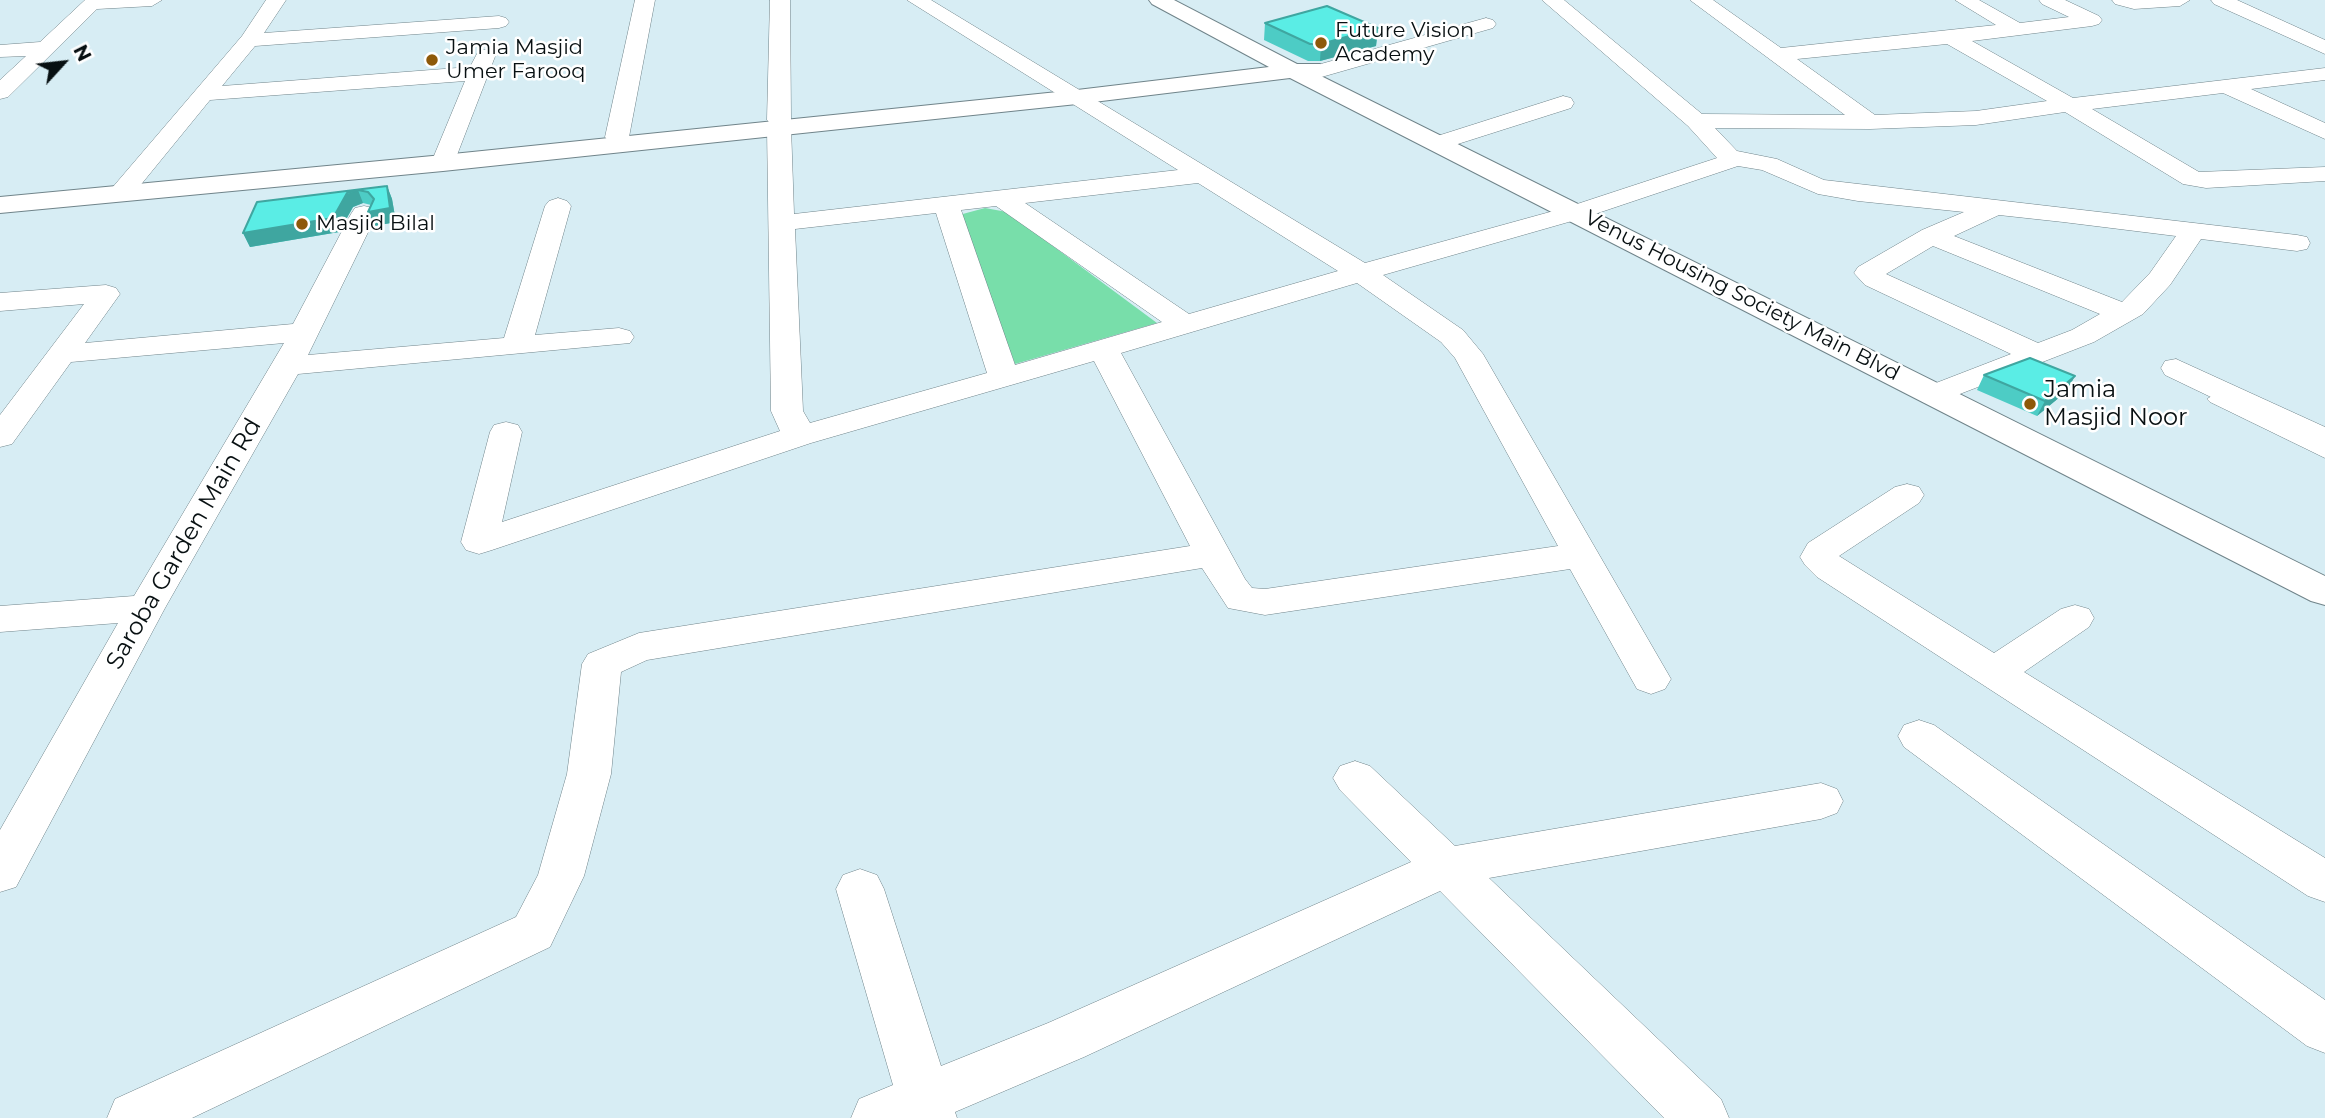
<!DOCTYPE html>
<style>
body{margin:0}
#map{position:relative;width:2325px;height:1118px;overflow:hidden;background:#d7edf4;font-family:Montserrat,sans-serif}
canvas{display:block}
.north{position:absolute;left:28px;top:28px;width:70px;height:70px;-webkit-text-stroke:5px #fff;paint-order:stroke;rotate:63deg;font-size:19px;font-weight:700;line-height:28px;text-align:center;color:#081012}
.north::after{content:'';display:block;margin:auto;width:24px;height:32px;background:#081012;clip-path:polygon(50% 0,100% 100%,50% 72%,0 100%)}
</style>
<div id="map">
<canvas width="2325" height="1118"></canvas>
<div class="north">N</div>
</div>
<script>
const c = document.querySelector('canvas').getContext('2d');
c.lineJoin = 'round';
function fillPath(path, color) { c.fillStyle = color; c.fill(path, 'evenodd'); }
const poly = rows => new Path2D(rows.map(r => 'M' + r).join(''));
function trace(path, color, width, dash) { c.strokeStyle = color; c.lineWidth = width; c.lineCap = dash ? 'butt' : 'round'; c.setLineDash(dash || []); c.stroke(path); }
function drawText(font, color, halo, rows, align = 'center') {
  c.font = font + ' Montserrat,sans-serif'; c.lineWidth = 5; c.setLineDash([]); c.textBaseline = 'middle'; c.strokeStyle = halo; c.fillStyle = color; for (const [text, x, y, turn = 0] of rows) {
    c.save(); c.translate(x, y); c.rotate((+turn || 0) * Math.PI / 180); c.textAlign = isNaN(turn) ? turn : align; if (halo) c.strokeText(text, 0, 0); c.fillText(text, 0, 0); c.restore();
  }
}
const green = poly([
 [985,208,1007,212,1157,323,1015,364,959,215]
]);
const lane = poly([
 [2215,394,2325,447,2325,458,2210,402,2207,399,2215,394]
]);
const street = poly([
 [85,0,162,0,152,6,97,9,8,97,0,99,0,80,26,56,0,57,0,45,40,42,85,0],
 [266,0,286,0,264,33,499,16,506,18,509,22,506,26,499,28,255,46,222,86,470,67,479,50,493,50,496,54,452,168,443,170,434,168,431,163,465,81,210,100,130,198,121,201,112,198,108,193,112,188,242,36,266,0],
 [635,0,655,0,629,137,625,142,617,144,609,142,605,137,635,0],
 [770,0,790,0,791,120,788,123,791,127,794,214,1178,170,907,0,931,0,1365,263,1568,207,1717,158,1688,126,1542,0,1564,0,1702,114,1845,115,1690,0,1713,0,1781,48,1996,25,1955,0,1979,0,2020,23,2069,17,2042,4,2039,0,2065,0,2099,16,2102,20,2099,24,2092,26,1972,41,2073,98,2325,68,2325,80,2251,89,2325,123,2325,139,2223,93,2092,109,2199,172,2325,167,2325,181,2206,188,2183,184,2065,112,1976,125,1870,129,1715,128,1737,151,1777,159,1824,180,2297,235,2307,237,2310,243,2307,249,2297,251,2201,239,2170,285,2143,314,2094,342,1934,404,1923,402,1918,395,1923,388,2011,354,1865,285,1854,273,1858,267,1922,230,1964,212,1858,201,1818,194,1762,170,1738,166,1586,217,1383,275,1463,330,1483,354,1671,679,1665,689,1651,694,1637,689,1570,569,1265,615,1228,608,1202,568,647,660,621,672,611,774,584,876,550,947,192,1118,107,1118,115,1099,516,917,538,875,567,774,582,664,588,654,639,633,1190,546,1094,361,811,443,492,550,479,554,466,550,461,542,490,432,494,425,506,422,518,425,522,432,502,522,780,431,771,411,767,127,770,123,767,120,770,0],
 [1947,44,2047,101,1976,111,1875,115,1797,59,1947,44],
 [1198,183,1338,271,1189,314,1025,203,1198,183],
 [996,206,1162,322,1015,365,961,210,996,206],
 [936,213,987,373,810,423,803,411,795,229,936,213],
 [1999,215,2063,222,2176,236,2150,273,2122,302,1954,236,1999,215],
 [1933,246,2100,314,2072,330,2038,343,1886,274,1933,246],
 [1357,283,1441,342,1455,358,1558,546,1265,589,1252,588,1245,579,1121,353,1357,283],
 [2112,0,2190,0,2180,6,2134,9,2115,4,2112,0],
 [2211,0,2237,0,2325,40,2325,54,2214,4,2211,0],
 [1486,18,1493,20,1496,24,1493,28,1318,78,1310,77,1307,72,1310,67,1486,18],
 [1563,96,1571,98,1574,103,1571,108,1439,150,1431,148,1427,143,1431,138,1563,96],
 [558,198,567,201,571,206,535,335,619,328,630,331,634,337,630,343,298,374,165,608,16,887,0,892,0,830,118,623,0,632,0,606,134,596,284,343,71,362,12,444,0,447,0,415,84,304,0,311,0,293,106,285,116,288,120,294,85,343,293,324,351,214,355,208,364,206,373,208,377,214,308,355,504,338,545,206,549,201,558,198],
 [2176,359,2325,427,2325,449,2313,446,2165,375,2161,368,2165,361,2176,359],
 [1907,484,1919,487,1924,495,1919,503,1839,556,1994,653,2061,609,2075,605,2089,609,2094,618,2089,627,2024,672,2325,858,2325,902,2308,896,1817,577,1805,565,1800,557,1808,543,1895,487,1907,484],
 [1919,720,1934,725,2325,1000,2325,1053,2307,1046,1904,747,1898,736,1904,725,1919,720],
 [1355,761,1370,766,1455,846,1821,783,1837,789,1843,801,1837,813,1821,819,1489,878,1721,1099,1729,1118,1664,1118,1440,891,1084,1057,955,1112,957,1118,851,1118,859,1099,893,1085,836,889,843,875,860,869,877,875,884,889,941,1066,1048,1023,1411,862,1340,790,1333,778,1340,766,1355,761]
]);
const secondary = poly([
 [1149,0,1174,0,1297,64,1320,64,1323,69,1317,74,2325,576,2325,605,2311,601,1290,78,1077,104,443,171,0,213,0,197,443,155,1077,90,1269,67,1152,4,1149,0]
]);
const wall = poly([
 [1265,23,1378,28,1376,46,1320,61,1308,61,1264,40],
 [387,186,392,199,396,222,374,226,371,205,363,203,353,207,339,232,250,247,243,233,257,202],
 [1984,375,2067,391,2037,416,1977,390]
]);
const shadedWall = poly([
 [1378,28,1376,46,1320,61,1321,44],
 [387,186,392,199,396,222,374,226,368,212],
 [358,190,363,203,353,207,339,232,250,247,243,233],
 [2075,376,2067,391,2037,416,2045,401]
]);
const building = poly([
 [1327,6,1378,28,1321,44,1310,44,1265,23,1327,6],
 [387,186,390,208,368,212,374,199,368,192,358,190,347,193,333,218,243,233,257,202,387,186],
 [2030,358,2075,376,2045,401,1984,375,2030,358]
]);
const markers = [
 [1321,43,7,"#8e5909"],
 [432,60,7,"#8e5909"],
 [302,224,7,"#8e5909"],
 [2030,404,7,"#8e5909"]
];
const farPoinames = [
 ["Future Vision",1335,31],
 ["Academy",1335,55],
 ["Jamia Masjid",446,48],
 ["Umer Farooq",446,72],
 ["Masjid Bilal",316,224]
];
const farStreetnames = [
 ["Venus Housing Society Main Blvd",1742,296,27]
];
const poiNames = [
 ["Jamia",2044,390],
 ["Masjid Noor",2044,418]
];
const streetNames = [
 ["Saroba Garden Main Rd",184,544,-60]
];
fillPath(green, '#78deaa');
trace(lane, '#70848a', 1);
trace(street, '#70848a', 1);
trace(secondary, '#70848a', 2);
fillPath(lane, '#fff');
fillPath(street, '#fff');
fillPath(secondary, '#fff');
fillPath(wall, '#4dccc5');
fillPath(shadedWall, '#3fa6a0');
fillPath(building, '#5aede5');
trace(building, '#3fa6a0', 2);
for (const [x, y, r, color] of markers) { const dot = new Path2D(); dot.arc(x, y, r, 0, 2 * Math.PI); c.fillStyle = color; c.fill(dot); trace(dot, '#fff', 2.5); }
drawText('21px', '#081012', '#fff', farPoinames, 'left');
drawText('21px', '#081012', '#fff', farStreetnames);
drawText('24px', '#081012', '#fff', poiNames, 'left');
drawText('24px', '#081012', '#fff', streetNames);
</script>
